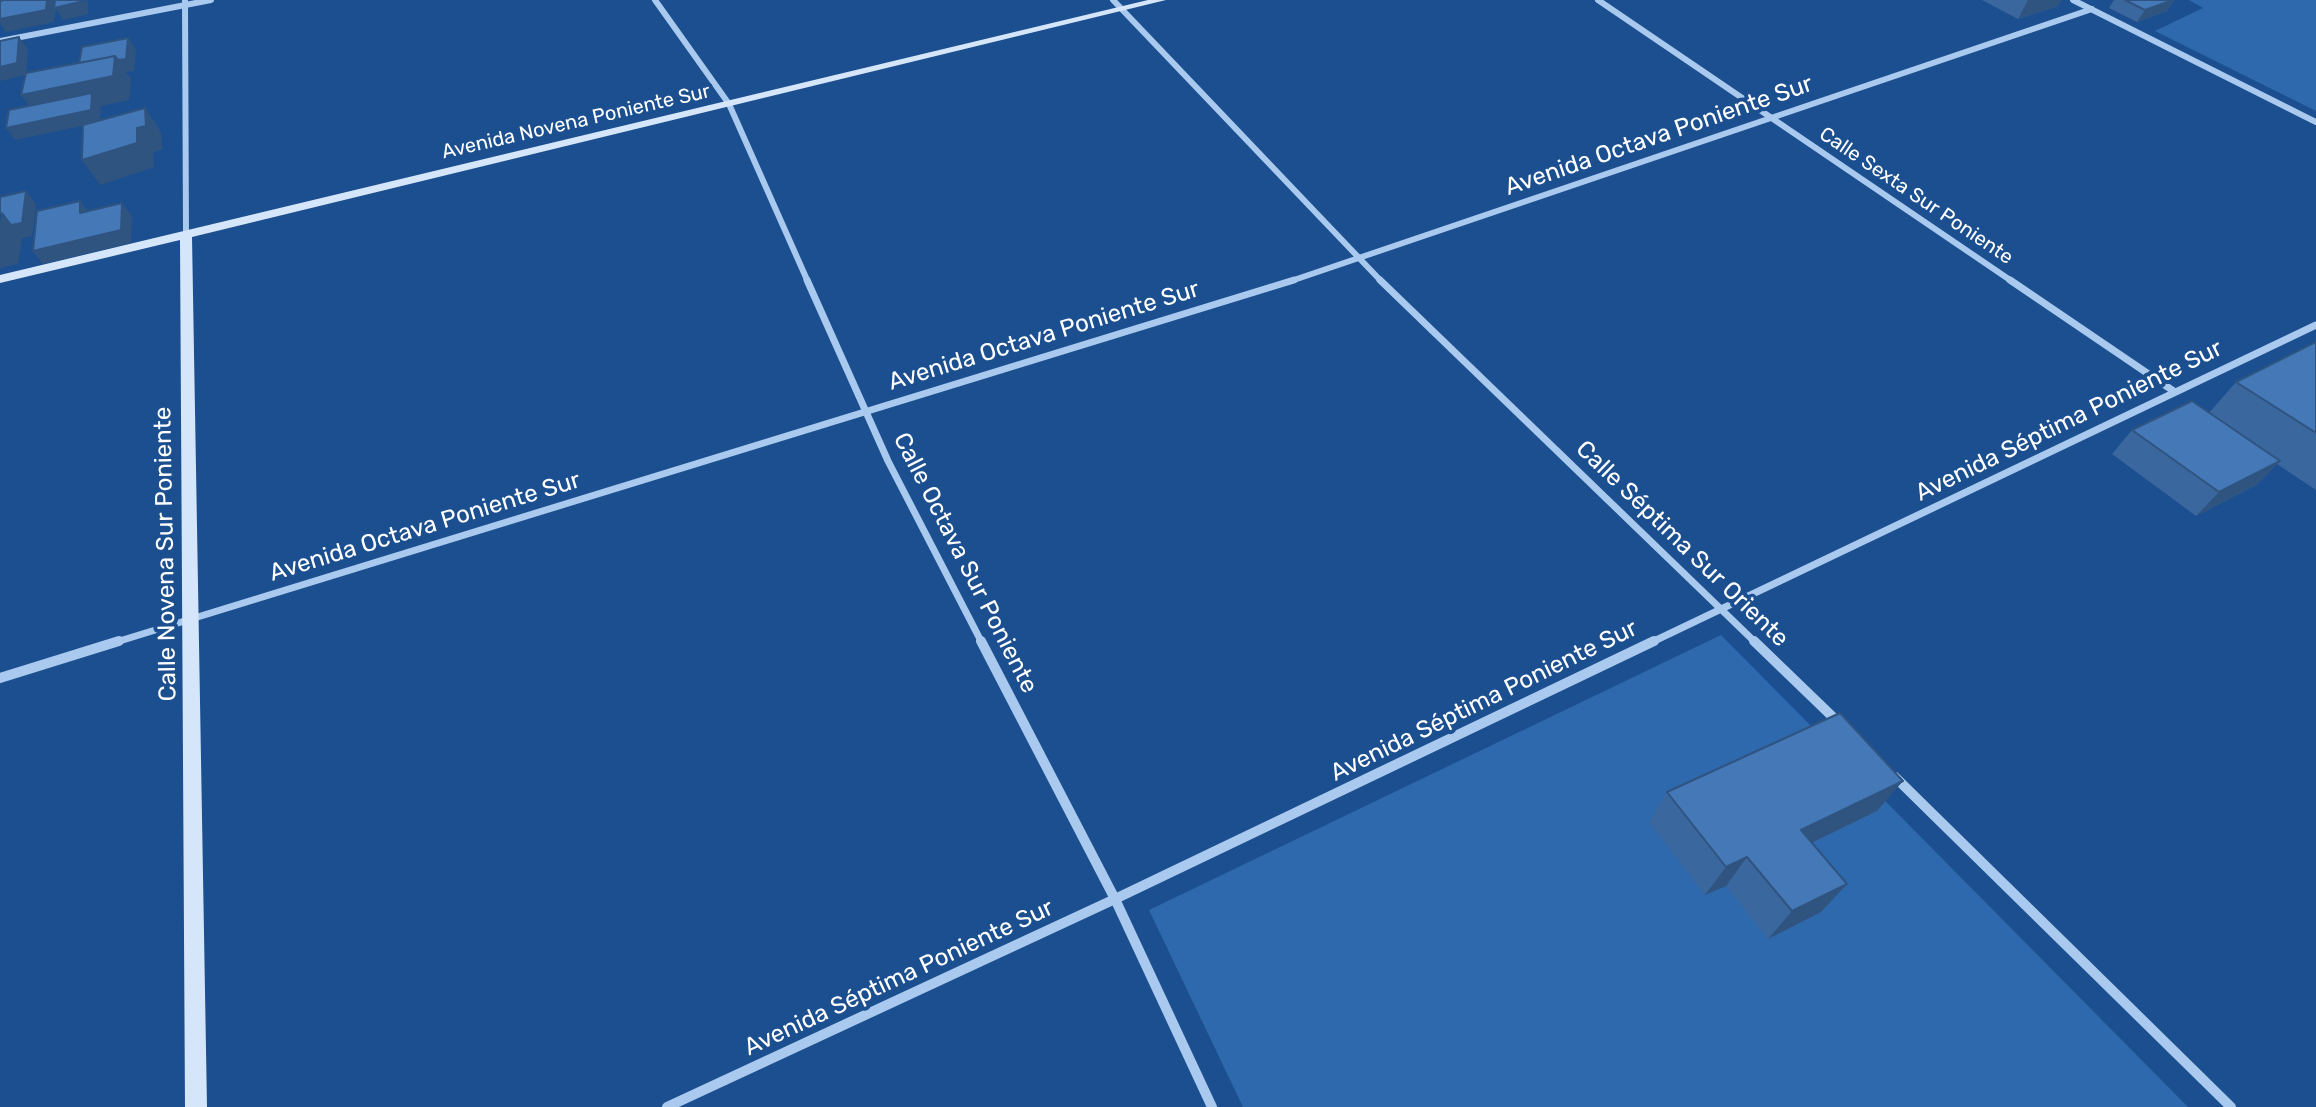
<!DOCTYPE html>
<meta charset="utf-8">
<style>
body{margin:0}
canvas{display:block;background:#1b4f8f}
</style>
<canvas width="2316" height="1107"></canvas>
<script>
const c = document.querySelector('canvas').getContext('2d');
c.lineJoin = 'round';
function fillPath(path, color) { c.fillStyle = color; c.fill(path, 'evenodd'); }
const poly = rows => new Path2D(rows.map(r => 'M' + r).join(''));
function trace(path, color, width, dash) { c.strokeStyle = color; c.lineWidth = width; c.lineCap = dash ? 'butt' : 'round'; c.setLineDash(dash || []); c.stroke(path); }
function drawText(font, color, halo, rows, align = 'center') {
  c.font = font + ' Rubik,sans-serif'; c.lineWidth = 8; c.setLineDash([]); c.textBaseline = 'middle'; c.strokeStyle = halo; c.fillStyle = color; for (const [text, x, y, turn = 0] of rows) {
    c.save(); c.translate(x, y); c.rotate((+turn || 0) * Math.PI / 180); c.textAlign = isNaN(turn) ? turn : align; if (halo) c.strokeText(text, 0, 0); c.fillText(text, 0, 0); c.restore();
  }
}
const green = poly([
 [2189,0,2316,0,2316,111,2155,31,2203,8],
 [1721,635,2188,1107,1243,1107,1149,910]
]);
const streetFar2 = poly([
 [185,0,186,234],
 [655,0,729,104,808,282],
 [1113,0,1382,282],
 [1598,0,2013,282],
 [2073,0,2316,122],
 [0,41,211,0],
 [1288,282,2092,9]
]);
const streetFar1 = poly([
 [807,280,888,461,982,643],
 [1380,280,1756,643],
 [2010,280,2175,392],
 [113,643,1294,280],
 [1650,643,2316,325]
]);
const street = poly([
 [981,641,1115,899,1212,1107],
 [1754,641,1839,723],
 [0,678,119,641],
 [1895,777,2231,1107],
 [667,1107,1115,899,1654,641]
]);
const secondary = poly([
 [1148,0,1166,0,192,237,207,1107,185,1107,180,240,0,283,0,275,1148,0]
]);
const wall = poly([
 [1982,0,2061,0,2058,6,2018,19],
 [2114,0,2174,0,2167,11,2137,22,2109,8],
 [2316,342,2316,490,2277,464,2256,485,2196,516,2112,454,2132,430,2209,413,2236,382],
 [1667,792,1877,811,1812,843,1847,884,1821,912,1768,939,1726,886,1705,895,1649,822]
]);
const shadedWall = poly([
 [47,0,54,0,56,3,87,0,88,3,88,14,63,20,56,9,54,22,6,32,0,23,0,19],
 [2028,0,2061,0,2058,6,2018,19],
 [2174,0,2167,11,2137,22,2145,10],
 [19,37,28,49,26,75,0,81,0,67],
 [128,38,136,50,134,71,126,72,131,79,129,100,101,106,100,122,15,140,6,128,39,118,21,95,115,56],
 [145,108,161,132,162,150,153,152,154,167,100,185,82,160,137,128],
 [26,191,36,204,32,236,22,238,18,264,0,268,0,223,2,213],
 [80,201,90,214,80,213],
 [122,203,132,216,131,243,43,264,33,251],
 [2280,461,2256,485,2196,516,2219,492],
 [1903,781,1877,811,1778,859,1801,830],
 [1747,857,1726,886,1705,895,1726,867],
 [1847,884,1821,912,1768,939,1792,911]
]);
const building = poly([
 [4,0,47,0,46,10,0,19,0,1,4,0],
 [55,0,80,0,80,2,54,8,55,0],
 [2125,0,2173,0,2145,10,2125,0],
 [19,37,17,63,0,67,0,41,19,37],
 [128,38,126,59,118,60,115,56,79,63,82,47,128,38],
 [115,56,113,76,21,95,26,73,115,56],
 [92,93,91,110,6,128,9,110,92,93],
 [145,108,146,126,137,128,137,143,82,160,83,125,145,108],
 [26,191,22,223,11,225,2,213,0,214,0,197,26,191],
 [80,201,80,213,122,203,121,230,33,251,37,211,80,201],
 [2316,342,2316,433,2236,382,2316,342],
 [2192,401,2280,461,2219,492,2132,430,2192,401],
 [1840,713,1903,781,1801,830,1847,884,1792,911,1747,857,1726,867,1667,792,1840,713]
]);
const farStreetnames = [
 ["Avenida Novena Poniente Sur",576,122,-13],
 ["Calle Sexta Sur Poniente",1916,196,34]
];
const streetNames = [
 ["Avenida Octava Poniente Sur",1659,136,-19],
 ["Avenida Octava Poniente Sur",1044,336,-17],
 ["Avenida Séptima Poniente Sur",2069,421,-26],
 ["Avenida Octava Poniente Sur",425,527,-17],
 ["Calle Séptima Sur Oriente",1682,544,44],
 ["Calle Novena Sur Poniente",166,554,-91],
 ["Calle Octava Sur Poniente",965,563,63],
 ["Avenida Séptima Poniente Sur",1484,701,-26],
 ["Avenida Séptima Poniente Sur",899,978,-25]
];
fillPath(green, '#2e69ad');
trace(streetFar2, '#a9c9ee', 6);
trace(streetFar1, '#a9c9ee', 7);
trace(street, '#a9c9ee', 10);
fillPath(secondary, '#d6e6fa');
fillPath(wall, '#3a679d');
fillPath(shadedWall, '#305480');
fillPath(building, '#4478b7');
trace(building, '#305480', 2);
drawText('20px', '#fff', '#1b4f8f', farStreetnames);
drawText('24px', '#fff', '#1b4f8f', streetNames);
</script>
